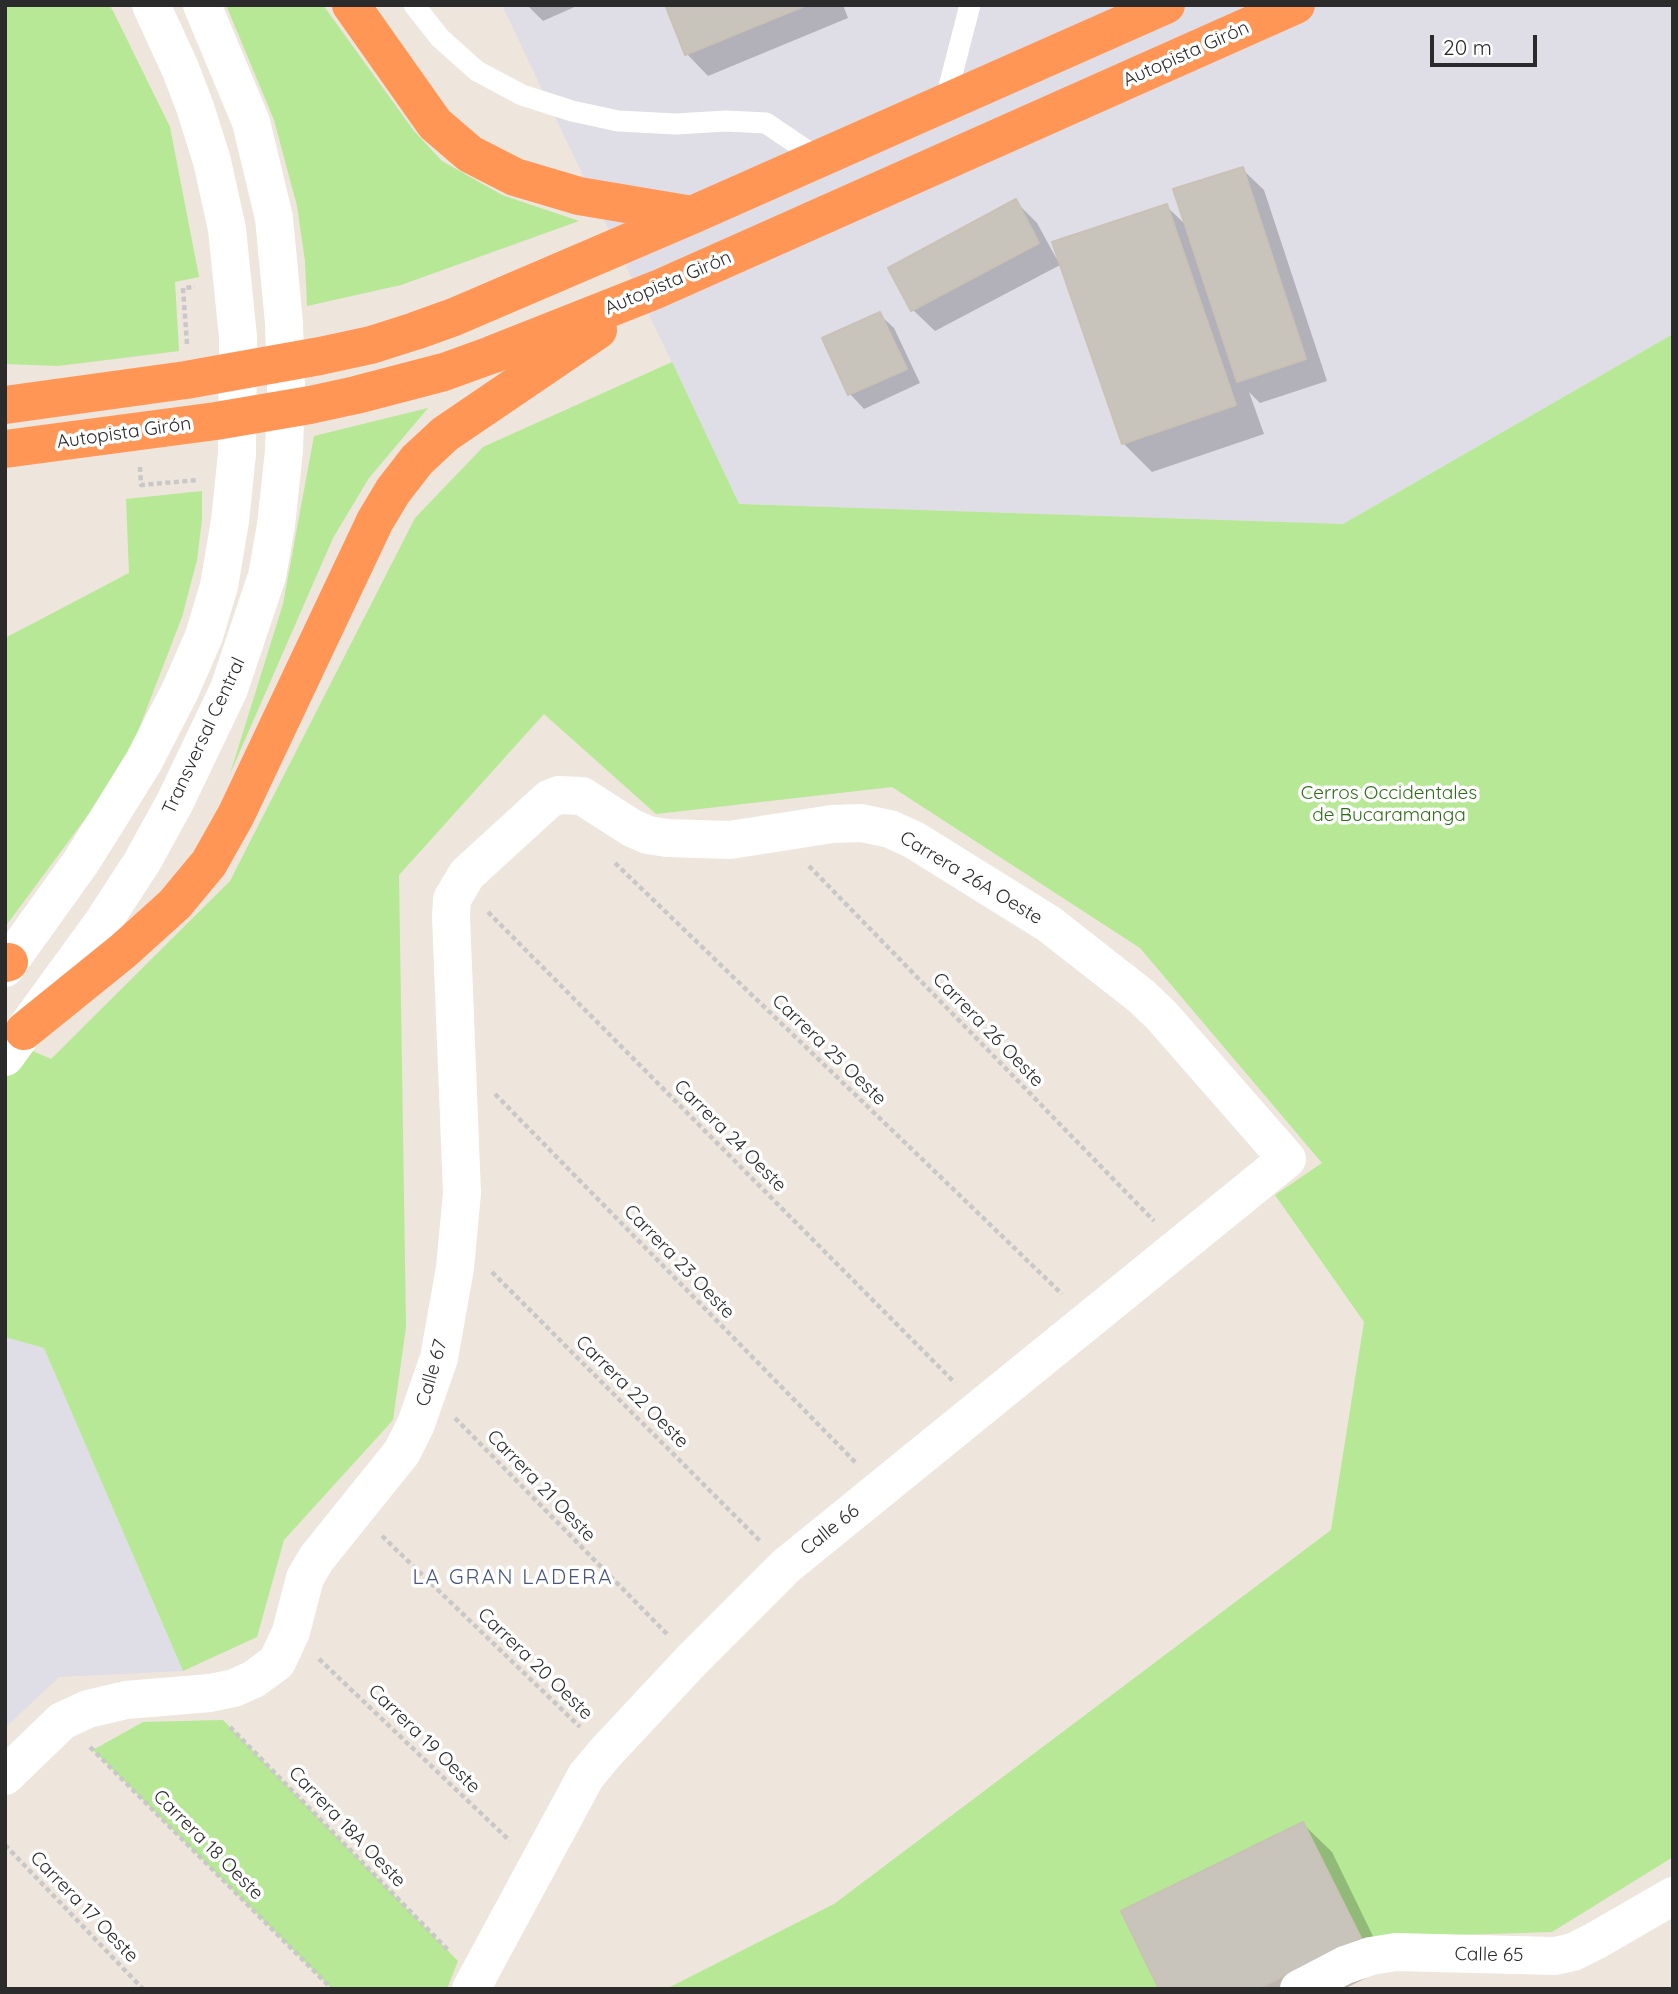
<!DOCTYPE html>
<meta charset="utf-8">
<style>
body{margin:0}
#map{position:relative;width:1678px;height:1994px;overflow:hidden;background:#eee5dc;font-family:Quicksand,sans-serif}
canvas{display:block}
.frame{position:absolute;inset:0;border:7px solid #2b2b2b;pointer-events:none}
.scale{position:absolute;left:1430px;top:35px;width:107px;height:32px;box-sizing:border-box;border:4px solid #2b2b2b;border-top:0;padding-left:9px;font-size:21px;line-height:24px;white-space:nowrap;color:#2b2b2b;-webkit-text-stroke:5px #fff;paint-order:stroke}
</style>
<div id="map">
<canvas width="1678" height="1994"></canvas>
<div class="frame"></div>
<div class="scale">20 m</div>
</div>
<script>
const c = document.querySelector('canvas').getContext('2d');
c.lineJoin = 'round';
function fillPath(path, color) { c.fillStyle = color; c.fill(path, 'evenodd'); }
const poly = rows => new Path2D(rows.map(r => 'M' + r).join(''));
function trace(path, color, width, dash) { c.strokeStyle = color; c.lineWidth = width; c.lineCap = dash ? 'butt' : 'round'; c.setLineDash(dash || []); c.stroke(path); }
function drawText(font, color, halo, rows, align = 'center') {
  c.font = font + ' Quicksand,sans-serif'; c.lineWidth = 7; c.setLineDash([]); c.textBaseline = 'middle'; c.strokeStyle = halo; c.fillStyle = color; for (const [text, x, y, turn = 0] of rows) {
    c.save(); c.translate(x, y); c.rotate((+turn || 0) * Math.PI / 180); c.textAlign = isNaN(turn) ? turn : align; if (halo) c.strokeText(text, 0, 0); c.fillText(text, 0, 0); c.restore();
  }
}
const industrial = poly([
 [502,5,1673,5,1673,334,1343,524,739,504],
 [5,1337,44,1348,183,1671,59,1677,5,1728]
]);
const green = poly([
 [5,5,109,5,113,11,170,127,199,277,175,282,179,351,58,366,5,364],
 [226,5,323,5,414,131,442,161,502,195,579,221,401,285,307,306,305,261,297,206,274,120],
 [1673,334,1673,1857,1552,1932,1361,1938,1303,1822,1121,1911,1159,1989,666,1989,834,1904,1331,1530,1364,1322,1275,1195,1322,1163,1140,948,892,787,656,814,544,714,399,875,406,1327,393,1420,284,1540,257,1637,183,1671,44,1348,5,1337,5,1039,51,1059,230,881,415,518,483,447,672,362,739,504,1343,524],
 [428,408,369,478,333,538,230,774,283,604,314,436],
 [202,491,202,519,197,560,182,617,125,765,5,927,5,638,129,573,126,499],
 [223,1720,458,1961,447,1989,332,1989,93,1750,143,1722]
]);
const shadow = poly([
 [527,5,579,5,543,21],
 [674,5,843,5,848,18,708,76,687,54],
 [1242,169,1264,190,1327,381,1260,403,1249,392,1264,434,1152,472,1123,443,1062,264,935,331,913,310,1016,202,1037,223,1060,265,1166,206,1187,226],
 [879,314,894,328,920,383,864,409,850,394,824,339],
 [1303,1824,1332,1852,1388,1967,1344,1989,1161,1989]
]);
const building = poly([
 [669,5,807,5,685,55,666,7,669,5],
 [1243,167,1306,359,1237,382,1173,189,1243,167],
 [1016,199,1039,243,911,311,888,268,1016,199],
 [1167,204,1236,405,1122,444,1052,242,1167,204],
 [880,312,907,369,848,395,822,338,880,312],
 [1303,1822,1361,1938,1257,1989,1159,1989,1121,1911,1303,1822]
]);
const path = poly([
 [187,344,183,288,195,287],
 [140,467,141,485,198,480],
 [615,863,1062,1294],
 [809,866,1154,1221],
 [488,912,955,1383],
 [495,1094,856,1463],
 [492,1272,760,1541],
 [455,1418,667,1634],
 [382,1536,580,1727],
 [319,1659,510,1841],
 [230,1727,449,1951],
 [90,1747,332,1989],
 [5,1845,143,1989]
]);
const lane = poly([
 [414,5,440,38,477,71,522,95,572,111,618,121,676,124,726,121,766,123,819,159],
 [945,102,970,5]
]);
const street = poly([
 [5,1776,62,1721,88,1709,126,1700,210,1693,234,1688,254,1679,277,1662,291,1632,305,1578,316,1559,402,1452,416,1424,439,1358,455,1268,462,1193,451,916,452,899,467,874,549,799,559,795,582,796,632,828,648,835,667,838,730,840,832,824,861,823,890,829,914,840,1049,924,1141,996,1161,1015,1287,1159,786,1566,692,1660,606,1752,586,1776,471,1989]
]);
const secondary = poly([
 [5,968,81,862,113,811,144,761,180,691,204,636,219,586,230,521,237,454,238,337,227,229,212,161,195,107,180,68,151,5],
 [5,1057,101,925,142,862,175,802,229,689,267,576,276,525,284,451,286,387,284,323,274,218,251,122,202,5],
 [1299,1989,1345,1965,1371,1956,1396,1952,1555,1956,1573,1952,1595,1941,1673,1896]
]);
const highway = poly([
 [351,5,435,124,470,154,515,177,579,196,692,215],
 [5,405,186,380,320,356,371,345,415,331,454,317,692,215,1166,5],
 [5,449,216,421,310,405,356,395,444,372,491,355,658,289,1296,5],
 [5,963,9,962],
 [24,1031,123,951,175,904,209,863,236,815,375,521,393,491,417,460,445,434,598,330]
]);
const streetNames = [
 ["Autopista Girón",1186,54,-24],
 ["Autopista Girón",668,283,-23],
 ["Autopista Girón",124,433,-8],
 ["Transversal Central",204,736,-65],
 ["Carrera 26A Oeste",971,878,31],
 ["Carrera 26 Oeste",988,1030,46],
 ["Carrera 25 Oeste",829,1050,44],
 ["Carrera 24 Oeste",730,1136,45],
 ["Carrera 23 Oeste",679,1262,46],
 ["Calle 67",432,1373,-74],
 ["Carrera 22 Oeste",632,1392,45],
 ["Carrera 21 Oeste",541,1486,46],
 ["Calle 66",830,1530,-39],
 ["Carrera 20 Oeste",535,1664,44],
 ["Carrera 19 Oeste",424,1739,44],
 ["Carrera 18A Oeste",347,1827,46],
 ["Carrera 18 Oeste",208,1845,45],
 ["Carrera 17 Oeste",84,1907,46],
 ["Calle 65",1489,1955,1]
];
const parkNames = [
 ["Cerros Occidentales",1389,793],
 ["de Bucaramanga",1389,815]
];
const neighbourhoodNames = [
 ["LA GRAN LADERA",513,1578]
];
fillPath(industrial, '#dfdde6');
fillPath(green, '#b6e895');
fillPath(shadow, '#0003');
fillPath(building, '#c9c4bb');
trace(building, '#cac1b6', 2);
trace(path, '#c8c8c8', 4.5, [5, 3.5]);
trace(lane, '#fff', 21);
trace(street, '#fff', 38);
trace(secondary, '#fff', 38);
trace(highway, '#ff9656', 38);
drawText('19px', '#2b2b2b', '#fff', streetNames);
drawText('19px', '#2d6e15', '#fff', parkNames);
c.letterSpacing = '2px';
drawText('21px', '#485580', '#fff', neighbourhoodNames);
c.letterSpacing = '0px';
</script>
